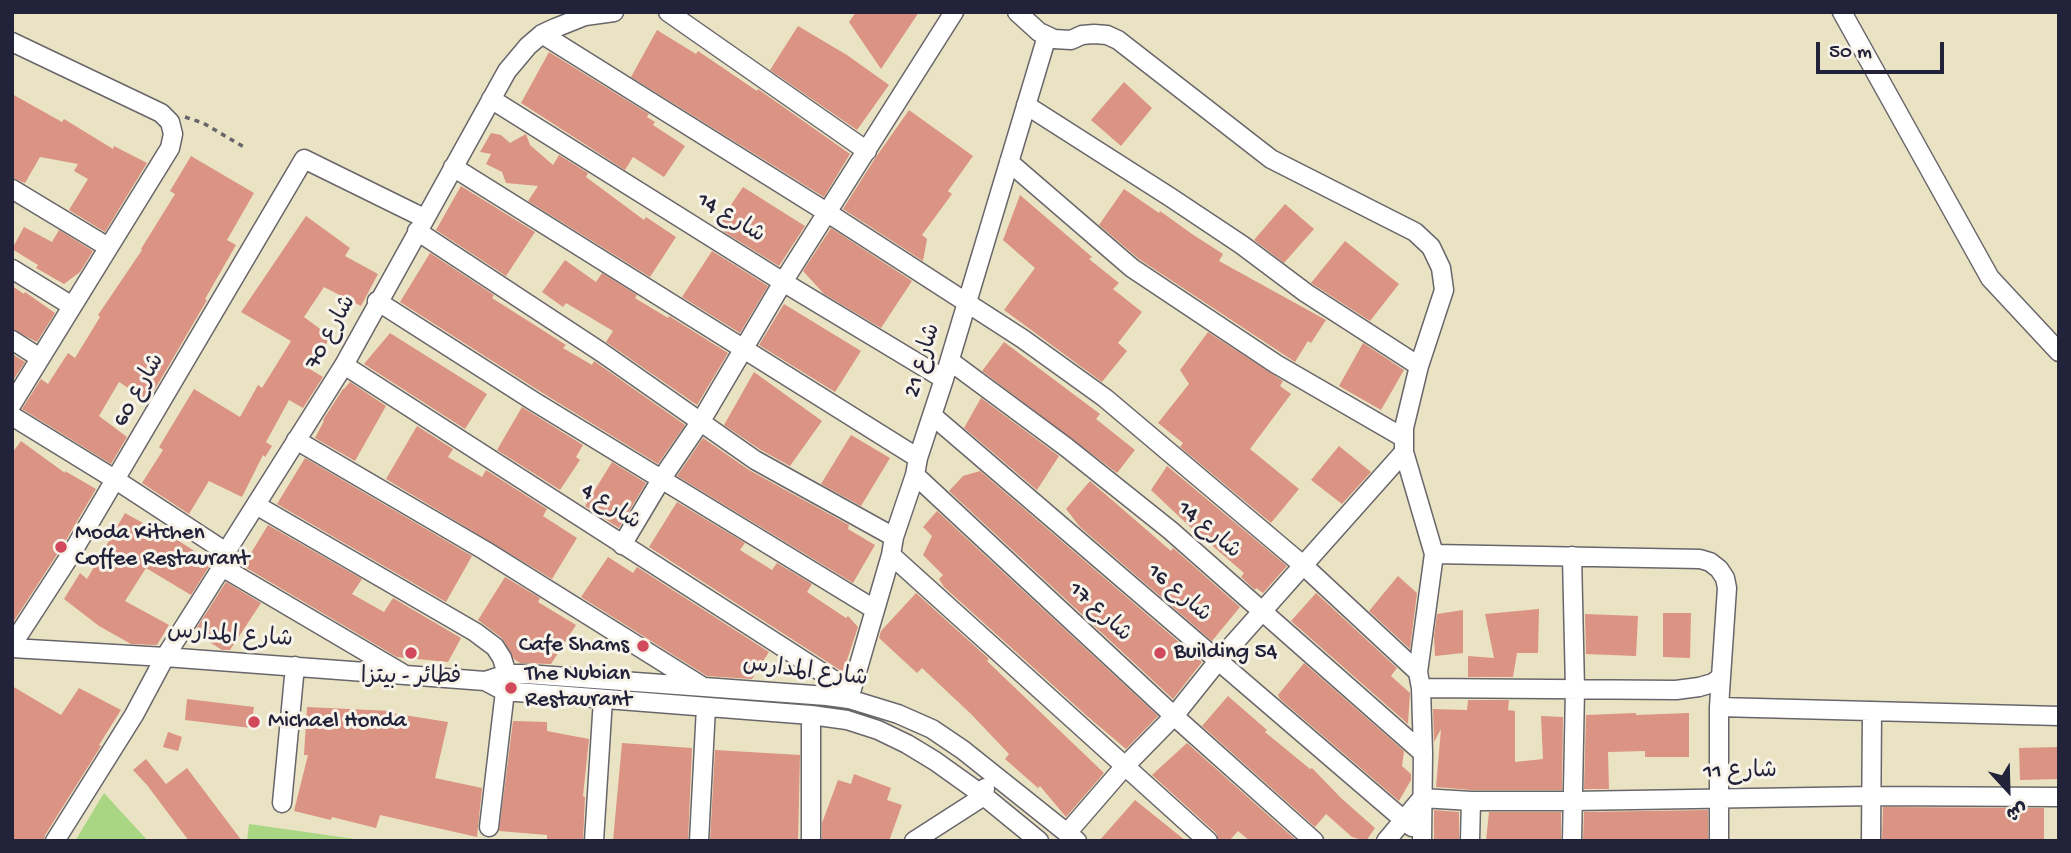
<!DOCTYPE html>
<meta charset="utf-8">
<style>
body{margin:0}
#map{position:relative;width:2071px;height:853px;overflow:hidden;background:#eae3c3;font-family:"Gochi Hand","Playpen Sans Arabic",sans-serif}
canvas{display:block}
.frame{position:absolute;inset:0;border:14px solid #22223b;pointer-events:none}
.north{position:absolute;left:1973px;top:755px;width:70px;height:70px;-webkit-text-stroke:5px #f7f3e8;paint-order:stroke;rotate:158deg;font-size:19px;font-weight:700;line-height:28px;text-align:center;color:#22223b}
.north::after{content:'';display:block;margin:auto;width:24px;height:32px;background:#22223b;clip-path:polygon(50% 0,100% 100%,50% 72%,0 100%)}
.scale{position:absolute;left:1816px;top:42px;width:128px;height:32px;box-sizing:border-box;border:4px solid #22223b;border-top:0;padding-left:9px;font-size:21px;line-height:24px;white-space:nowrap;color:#22223b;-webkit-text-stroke:5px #f7f3e8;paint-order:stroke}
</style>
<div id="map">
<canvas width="2071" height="853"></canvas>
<div class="frame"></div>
<div class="north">ش</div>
<div class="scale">50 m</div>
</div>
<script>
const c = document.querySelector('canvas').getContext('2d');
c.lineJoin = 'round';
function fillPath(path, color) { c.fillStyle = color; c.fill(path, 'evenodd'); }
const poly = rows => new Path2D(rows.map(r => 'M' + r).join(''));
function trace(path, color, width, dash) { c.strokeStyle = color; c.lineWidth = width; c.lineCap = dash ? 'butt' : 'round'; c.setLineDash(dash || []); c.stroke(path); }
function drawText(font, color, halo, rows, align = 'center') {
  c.font = font + ' "Gochi Hand","Playpen Sans Arabic",sans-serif'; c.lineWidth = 6; c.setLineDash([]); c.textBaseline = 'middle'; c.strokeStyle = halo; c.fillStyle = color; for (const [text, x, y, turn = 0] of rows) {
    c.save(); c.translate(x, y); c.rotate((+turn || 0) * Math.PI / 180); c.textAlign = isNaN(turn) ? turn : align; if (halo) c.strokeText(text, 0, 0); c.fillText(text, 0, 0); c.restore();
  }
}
const green = poly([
 [104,793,148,841,75,841],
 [249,824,369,841,247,841]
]);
const building = poly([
 [856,12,919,12,881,69,849,22],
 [798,26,847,55,889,85,857,130,770,70],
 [657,30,696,54,698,51,757,91,758,89,850,154,824,197,631,77],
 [549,52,649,114,647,117,655,122,653,125,685,146,664,177,633,157,625,170,521,103],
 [1124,82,1152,108,1121,146,1091,120],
 [12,94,62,122,64,119,113,149,114,146,147,163,105,232,69,210,88,179,74,171,78,164,40,157,25,183,12,178],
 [909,110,973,156,948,191,952,194,922,235,927,239,923,261,843,209,874,160],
 [491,133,501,135,510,143,526,134,530,145,553,165,559,155,588,173,586,177,644,220,646,217,676,237,650,277,528,201,538,186,506,183,502,172,486,164,491,154,480,152],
 [191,156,254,193,227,240,236,245,205,299,207,300,148,401,119,382,99,416,127,437,111,464,22,409,41,379,48,384,68,353,75,358,100,317,98,315,142,250,141,249,175,194,170,191],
 [461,186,535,232,506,276,436,230],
 [743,187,805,226,779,266,716,227],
 [1124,189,1159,213,1160,211,1192,234,1223,254,1219,261,1326,320,1311,343,1308,341,1295,362,1139,259,1099,225],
 [1020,195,1092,257,1089,259,1119,283,1113,289,1142,312,1118,343,1127,351,1102,382,1004,310,1035,268,1003,240],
 [1285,204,1314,229,1284,263,1254,240],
 [306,216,350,248,345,256,378,274,361,306,324,287,304,317,331,337,308,368,323,377,303,408,289,400,266,442,272,446,265,457,263,455,242,497,209,481,189,514,142,483,163,450,159,447,194,389,240,417,258,385,262,388,291,341,241,312],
 [24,227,52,242,59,230,93,251,80,272,64,284,36,268,38,265,12,249],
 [831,228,912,281,881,328,824,294,803,271],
 [1345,241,1399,284,1370,321,1311,283],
 [712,251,768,286,740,333,682,297],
 [430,253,494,295,492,298,566,345,563,348,592,365,594,361,685,425,658,464,541,392,400,302],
 [565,260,596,282,602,273,637,295,635,298,668,318,669,316,728,353,697,405,606,342,613,331,566,303,563,307,542,292],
 [12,286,24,294,25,292,55,313,37,342,12,329],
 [784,304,861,351,835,392,759,345],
 [1208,332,1283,381,1280,386,1291,394,1250,449,1299,489,1271,523,1180,447,1183,443,1158,423,1189,384,1180,370],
 [390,333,487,394,465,429,364,364],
 [1004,342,1100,414,1096,419,1135,450,1117,473,982,371],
 [1363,343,1404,370,1381,410,1339,386],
 [12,354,25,362,12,382],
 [754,372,822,421,790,466,761,450,724,425],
 [350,382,386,406,355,461,315,438,324,421,323,420,343,389,344,389],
 [981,398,1059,456,1037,490,964,428],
 [522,407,583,445,576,457,580,460,560,490,497,450],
 [417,426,453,449,448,457,482,477,486,470,547,509,543,516,577,538,552,579,386,479],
 [851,435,890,458,861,506,821,484],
 [703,438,749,470,849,525,848,529,875,545,853,583,677,476],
 [21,441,65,473,65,471,96,489,63,545,12,624,12,453],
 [1339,446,1371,472,1342,504,1311,480],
 [305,458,472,556,446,602,277,504],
 [612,462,646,483,619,528,585,506],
 [1167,466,1287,566,1263,593,1256,588,1255,590,1241,577,1244,573,1187,524,1151,490],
 [980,471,1202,662,1173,699,949,491,963,476],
 [1090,481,1171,551,1173,548,1240,607,1212,641,1080,527,1066,509],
 [677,502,745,543,740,550,772,570,777,563,812,584,807,592,846,618,848,616,858,627,843,672,649,547],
 [937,511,1158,716,1126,749,1087,716,944,587,939,579,943,575,923,555,932,536,923,527],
 [125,513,152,528,155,523,176,536,174,538,212,562,191,595,146,568,125,601,169,625,157,645,131,644,99,626,64,599,80,573,87,579],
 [268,525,362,579,352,594,384,612,393,598,461,638,448,662,397,657,243,566],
 [608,557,633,573,637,567,769,652,752,679,707,676,581,597],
 [1398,576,1417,593,1410,649,1369,611],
 [505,577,540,598,538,602,576,625,551,664,520,663,514,659,502,638,478,620],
 [226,582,261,603,230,650,222,650,194,632],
 [916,593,989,659,987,661,1104,773,1066,817,1040,786,1038,788,1005,759,1009,754,971,714,922,668,917,673,879,638,881,631],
 [1316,593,1397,668,1391,676,1410,693,1408,724,1291,621],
 [1539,609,1538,653,1517,653,1513,677,1468,677,1468,656,1494,658,1485,614],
 [1463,610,1463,653,1435,656,1434,636,1437,614],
 [1663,613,1691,613,1690,658,1663,657],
 [1585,614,1638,616,1636,656,1586,654],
 [1304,663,1404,751,1402,766,1411,774,1411,780,1399,801,1280,699,1278,695],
 [12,686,61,715,79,688,121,710,99,745,101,746,45,835,44,841,12,841],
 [1228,696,1267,730,1265,732,1310,769,1312,768,1341,798,1375,828,1366,841,1352,837,1326,814,1315,827,1202,726],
 [187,699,254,707,251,728,185,720],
 [1468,700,1509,700,1508,710,1515,711,1515,762,1543,759,1541,716,1563,717,1562,790,1471,790,1436,787,1441,729,1434,742,1433,709,1467,710],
 [307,707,391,711,391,713,448,722,435,778,482,788,477,837,380,815,376,828,332,817,331,820,294,811,308,755,304,755],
 [1636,713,1636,715,1689,713,1689,757,1645,757,1645,751,1608,752,1609,789,1584,789,1586,715],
 [513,721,547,722,547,731,589,739,583,796,585,797,583,841,547,841,547,835,499,831],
 [168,732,182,737,178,751,163,747],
 [622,743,692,748,688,841,613,841],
 [1187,743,1297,841,1250,841,1238,831,1229,841,1219,841,1216,833,1152,775],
 [2059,747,2059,779,2020,780,2019,748],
 [715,750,800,755,798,841,710,841],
 [146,759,166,784,187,768,242,841,189,841,147,785,133,770],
 [854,774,891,788,887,800,902,805,889,841,822,841,822,823,838,780,851,784],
 [1135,800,1186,841,1099,841],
 [1883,807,2044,808,2044,841,1882,841],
 [1434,810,1459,812,1459,841,1434,841],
 [1708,810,1708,841,1583,841,1584,812],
 [1489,812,1561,812,1561,841,1486,841]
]);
const path = poly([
 [185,117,203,123,244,147]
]);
const minor = poly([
 [668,12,867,151],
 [1017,12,1039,32,1054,39,1071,40,1082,35,1094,34,1107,35,1118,40,1271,159,1415,232,1431,247,1441,268,1444,290,1419,366,1404,428,1404,452,1434,554,1418,672,1421,688,1423,753,1422,841],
 [1842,12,1990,278,2059,352],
 [542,34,828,213,1023,339,1105,398,1304,566,1418,672],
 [12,42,161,113,170,122,173,134,170,148,12,404],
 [491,99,783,282,944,379],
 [1026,105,1170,197,1242,245,1306,293,1419,366],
 [1009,162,1132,268,1276,364,1404,438],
 [453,167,918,458],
 [12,189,108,247],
 [417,231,601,352,755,460,894,537],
 [12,269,72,306],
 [377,301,535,402,874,609],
 [12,340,40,358],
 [950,361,1066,447,1170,530,1423,753],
 [344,365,851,691],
 [12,416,116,480,226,552],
 [933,416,1412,827],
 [296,440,484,550,700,685],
 [915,475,1174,716,1314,841],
 [256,505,475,632,495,647,502,658,507,674,489,827],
 [622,545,662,478,701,421,783,282,954,12],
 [1434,554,1700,559,1710,562,1719,569,1725,578,1727,588,1719,707,1719,841],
 [891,555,1208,841],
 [1572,556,1575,689,1572,841],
 [222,567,402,673],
 [12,645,73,551,304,159,424,218],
 [12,648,165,657,485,681,507,674,526,674,827,696,849,699,898,714,932,729,963,750,1077,841],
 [485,681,504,691,811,715,847,720,878,730,907,744,935,761,984,796,1039,841],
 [1421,688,1676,690,1699,687,1713,683,1721,677],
 [849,699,891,555,894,537,915,475,918,458,944,379,1047,36],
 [1719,707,2059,716],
 [811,715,811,841],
 [282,803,295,666],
 [1067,833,1125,766,1174,716,1218,661,1404,452],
 [55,841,134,715,165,657,222,567,226,552,344,365,507,71,528,46,542,34,555,28,585,16,614,12],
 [594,841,603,699],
 [699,841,706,707],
 [914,841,984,796,985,788],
 [1386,841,1422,798,1471,801,1573,801,1872,796,2059,797],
 [1470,841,1471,801],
 [1871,841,1872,711]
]);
const markers = [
 [61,547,7,"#d1495b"],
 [643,646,7,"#d1495b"],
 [411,653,7,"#d1495b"],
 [1160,653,7,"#d1495b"],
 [511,688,7,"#d1495b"],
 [254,722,7,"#d1495b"]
];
const streetNames = [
 ["شارع 14",730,219,32],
 ["شارع 70",332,333,-61],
 ["شارع 21",924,361,-73],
 ["شارع 60",140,391,-60],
 ["شارع 4",610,508,33],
 ["شارع 14",1208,531,41],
 ["شارع 16",1178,594,41],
 ["شارع 17",1099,613,43],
 ["شارع المدارس",230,637,4],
 ["شارع المدارس",805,673,7],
 ["شارع 11",1740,773,-1]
];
const poiNames = [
 ["Moda Kitchen",75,534],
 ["Coffee Restaurant",75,560],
 ["Cafe Shams",629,646,"right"],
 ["Building 54",1174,653],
 ["The Nubian",525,675],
 ["Restaurant",525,701],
 ["فطائر - بيتزا",411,678,"center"],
 ["Michael Honda",268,722]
];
fillPath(green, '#a8d683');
fillPath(building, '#db9383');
trace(minor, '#68666b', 21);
trace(path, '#68666b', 3.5, [5, 5]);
trace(minor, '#fff', 18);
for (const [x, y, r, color] of markers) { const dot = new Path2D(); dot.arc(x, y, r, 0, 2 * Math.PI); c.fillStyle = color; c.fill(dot); trace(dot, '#f7f3e8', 2.5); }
drawText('23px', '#22223b', '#f7f3e8', streetNames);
drawText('23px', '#22223b', '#f7f3e8', poiNames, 'left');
</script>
